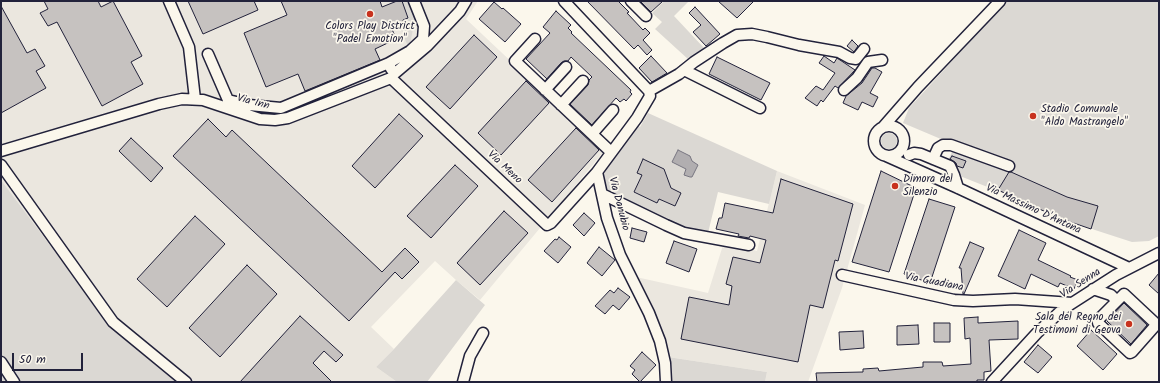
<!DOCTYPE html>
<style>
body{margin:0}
#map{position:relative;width:1160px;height:383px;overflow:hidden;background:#fbf7ec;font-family:Kalam,sans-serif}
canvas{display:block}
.frame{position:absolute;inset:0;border:2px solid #22223b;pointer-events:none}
.scale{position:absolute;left:12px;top:353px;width:71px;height:18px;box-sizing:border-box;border:2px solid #22223b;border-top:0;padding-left:5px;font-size:12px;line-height:14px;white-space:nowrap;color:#22223b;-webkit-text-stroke:3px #fbf7ec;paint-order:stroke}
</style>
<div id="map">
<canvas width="1160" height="383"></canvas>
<div class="frame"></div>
<div class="scale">50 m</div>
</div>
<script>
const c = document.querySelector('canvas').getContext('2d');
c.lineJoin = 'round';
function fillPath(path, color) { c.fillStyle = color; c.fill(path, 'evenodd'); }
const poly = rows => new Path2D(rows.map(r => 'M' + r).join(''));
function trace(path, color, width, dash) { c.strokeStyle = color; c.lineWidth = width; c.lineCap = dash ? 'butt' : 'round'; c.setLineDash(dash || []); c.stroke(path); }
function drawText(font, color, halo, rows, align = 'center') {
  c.font = font + ' Kalam,sans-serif'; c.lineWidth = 3.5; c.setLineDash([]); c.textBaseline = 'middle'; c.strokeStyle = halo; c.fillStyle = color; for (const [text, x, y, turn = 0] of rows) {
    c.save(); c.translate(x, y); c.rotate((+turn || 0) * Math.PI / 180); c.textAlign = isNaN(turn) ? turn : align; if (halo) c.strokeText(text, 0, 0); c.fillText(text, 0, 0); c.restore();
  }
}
const built = poly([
 [1,1,478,1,466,19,605,150,480,300,456,280,435,261,371,327,394,349,376,367,397,382,180,382,111,326,1,180],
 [777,171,865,205,842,288,808,382,765,382,767,372,668,357,663,333,636,277,708,293,724,242,757,251]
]);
const green = poly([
 [401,1,411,1,416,14,409,49,400,27,409,23],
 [664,1,689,1,674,16,705,49,689,60,655,29,662,22,652,13],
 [1007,1,1159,1,1159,236,1149,241,1132,242,1095,230,955,174,957,168,947,163,955,145,903,123,909,108],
 [648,113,777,171,769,204,718,192,708,233,687,228,664,220,605,190,604,170,637,125,640,127],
 '881 141a8 8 0 1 1 16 0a8 8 0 1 1-16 0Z',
 [1,180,111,326,180,382,1,382],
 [456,280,485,305,427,382,397,382,376,367,394,349],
 [668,357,767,372,765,382,668,382]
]);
const water = poly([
 [678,150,690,156,692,161,698,165,692,177,690,177,684,175,686,169,672,162,678,150]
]);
const building = poly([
 [44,1,98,1,101,7,113,1,142,56,131,62,143,84,102,106,57,22,48,26,40,13,48,9,44,1],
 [188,1,254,1,258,10,203,34,188,1],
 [281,1,380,1,382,7,397,1,402,1,408,18,403,20,404,24,392,29,394,34,392,35,394,40,375,49,380,60,305,91,298,74,266,87,244,33,287,15,281,1],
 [587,1,618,1,629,12,627,13,643,30,645,28,650,33,643,40,652,50,647,55,638,45,634,49,587,1],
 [640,1,663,1,651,12,640,1],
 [718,1,754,1,737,18,718,1],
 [494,2,502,9,503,8,521,24,505,42,479,19,494,2],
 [1,6,27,53,35,49,45,66,36,71,46,88,1,113,1,6],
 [695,7,720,34,706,46,693,32,701,25,689,13,695,7],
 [556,11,571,25,568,28,572,32,571,33,631,90,630,92,632,94,626,101,624,99,620,102,616,98,592,125,570,104,588,85,589,80,592,77,571,57,568,61,564,61,561,63,547,79,526,59,550,33,543,27,556,11],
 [474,35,497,57,450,109,426,87,474,35],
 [852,40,858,46,854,52,847,46,852,40],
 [651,56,667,73,652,82,639,68,651,56],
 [824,56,834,63,837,58,855,70,838,88,835,86,823,102,821,100,817,106,805,98,816,86,823,90,835,73,819,63,824,56],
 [717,57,770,83,761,100,709,74,717,57],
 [872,68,875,68,882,72,870,93,878,97,873,107,862,102,858,110,843,103,846,96,862,83,872,68],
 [526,81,549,103,501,155,478,133,526,81],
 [399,114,423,136,375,188,352,166,399,114],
 [208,119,226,137,232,130,382,272,405,248,419,262,402,279,395,272,349,321,173,156,208,119],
 [576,128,599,150,552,202,528,180,576,128],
 [131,138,163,168,151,182,119,151,131,138],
 [952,156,966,161,963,168,957,166,956,163,950,159,952,156],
 [643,159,664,169,671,188,681,193,675,206,659,199,657,203,634,192,642,175,637,173,643,159],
 [455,165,478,186,431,238,407,216,455,165],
 [881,171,916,188,889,272,852,262,881,171],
 [1009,172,1011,172,1067,197,1098,206,1091,229,1059,218,998,190,1009,172],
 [781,179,853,204,838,261,835,260,823,308,810,305,798,362,681,339,689,297,729,305,732,286,726,284,733,257,760,263,766,240,750,236,749,238,738,236,739,234,716,229,719,218,722,218,725,203,773,213,781,179],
 [929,199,955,207,930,283,904,274,929,199],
 [504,211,528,233,480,285,457,263,504,211],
 [584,213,595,223,584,236,573,225,584,213],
 [195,216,225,244,167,307,137,279,195,216],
 [632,228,647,232,644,242,630,238,632,228],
 [1019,230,1046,243,1038,260,1071,276,1070,277,1078,280,1074,289,1060,283,1058,287,1031,274,1025,289,998,276,1019,230],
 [559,237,571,247,558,263,544,251,555,239,557,240,559,237],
 [674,241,697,249,689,272,666,263,674,241],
 [970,242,984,248,964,294,963,294,961,268,959,268,970,242],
 [599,247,615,260,602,276,587,263,599,247],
 [247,265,277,294,220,357,189,328,247,265],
 [1159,273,1159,294,1149,285,1159,273],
 [618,288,630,297,619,310,613,305,605,314,595,306,610,290,614,293,618,288],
 [1124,303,1147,325,1131,344,1107,321,1124,303],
 [300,316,343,355,336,362,324,351,313,363,332,382,240,382,300,316],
 [978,317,978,323,1018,321,1018,339,989,340,991,371,984,372,984,380,977,380,977,382,817,382,816,373,863,372,863,369,878,368,879,371,923,367,923,362,942,362,943,366,971,364,970,338,965,339,964,318,978,317],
 [934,323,950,323,950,342,934,342,934,323],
 [918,325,919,344,897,345,897,326,918,325],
 [1091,330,1117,354,1103,370,1077,346,1091,330],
 [863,331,864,348,840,350,839,332,863,331],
 [1038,345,1052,357,1038,373,1024,362,1038,345],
 [642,352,656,365,640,382,632,374,635,370,630,366,642,352]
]);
const minor = poly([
 [169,1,189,47,195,99],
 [631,1,646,16],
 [535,39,515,61,611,152],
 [208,54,228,100,249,105,281,108,389,63],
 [391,69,389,63,410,51,423,39,424,26,414,1],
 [684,70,760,108],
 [391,78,547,225,551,223,597,172,637,118,650,96,649,91,564,1],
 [545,90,566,67],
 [844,90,857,78,868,62,882,60],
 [649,91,679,74,694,62,723,43,737,35,752,34,767,37,799,45,839,52,850,58,856,59,864,49],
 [561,105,583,81],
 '874 141a15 15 0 1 1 30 0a15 15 0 1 1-30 0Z',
 [883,127,918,87,1000,1],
 [592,134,613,110],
 [1,151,159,104,182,99,203,100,260,119,275,120,288,118,391,78,394,74,427,46,460,11,466,1],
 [884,155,958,188,1129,268],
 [909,155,914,153,921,154,950,166,954,175,958,188],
 [933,159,938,148,943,145,951,145,1009,166],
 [1,165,113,322,186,382],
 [597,172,607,218,620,255,649,313,660,341,665,363,666,382],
 [602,194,666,225,684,233,749,245],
 [842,275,954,300,973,301,1015,299,1072,303],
 [1093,289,1111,295,1117,301],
 [1124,294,1155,323,1155,326,1132,352,1130,353,1098,323,1098,320,1124,294],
 [1,362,14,382],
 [463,382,470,356,483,333],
 [992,382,1037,333,1063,309,1116,275,1159,253]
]);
const markers = [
 [370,14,4,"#c8321e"],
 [1033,116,4,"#c8321e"],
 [895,186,4,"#c8321e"],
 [1129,324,4,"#c8321e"]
];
const poiNames = [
 ["Colors Play District",370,27,"center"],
 ["\"Padel Emotion\"",370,40,"center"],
 ["Stadio Comunale",1041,110],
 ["\"Aldo Mastrangelo\"",1041,123],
 ["Dimora del",903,180],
 ["Silenzio",903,193],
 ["Sala del Regno dei",1121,318,"right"],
 ["Testimoni di Geova",1121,331,"right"]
];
const streetNames = [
 ["Via Inn",253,103,15],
 ["Via Meno",504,168,43],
 ["Via Danubio",618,204,75],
 ["Via Massimo D'Antona",1033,210,25],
 ["Via Guadiana",934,283,11],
 ["Via Senna",1081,284,-33]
];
fillPath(built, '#ebe7df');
fillPath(green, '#dbd8d3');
fillPath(water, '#b1aeb0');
trace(water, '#787681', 1);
fillPath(building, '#c6c2c0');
trace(building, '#22223b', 1);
trace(minor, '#22223b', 13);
trace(minor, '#fbf7ec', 10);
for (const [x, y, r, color] of markers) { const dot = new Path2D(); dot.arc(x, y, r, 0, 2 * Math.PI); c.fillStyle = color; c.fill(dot); trace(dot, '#fbf7ec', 1.5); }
drawText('11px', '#22223b', '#fbf7ec', poiNames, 'left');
drawText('11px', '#22223b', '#fbf7ec', streetNames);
</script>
